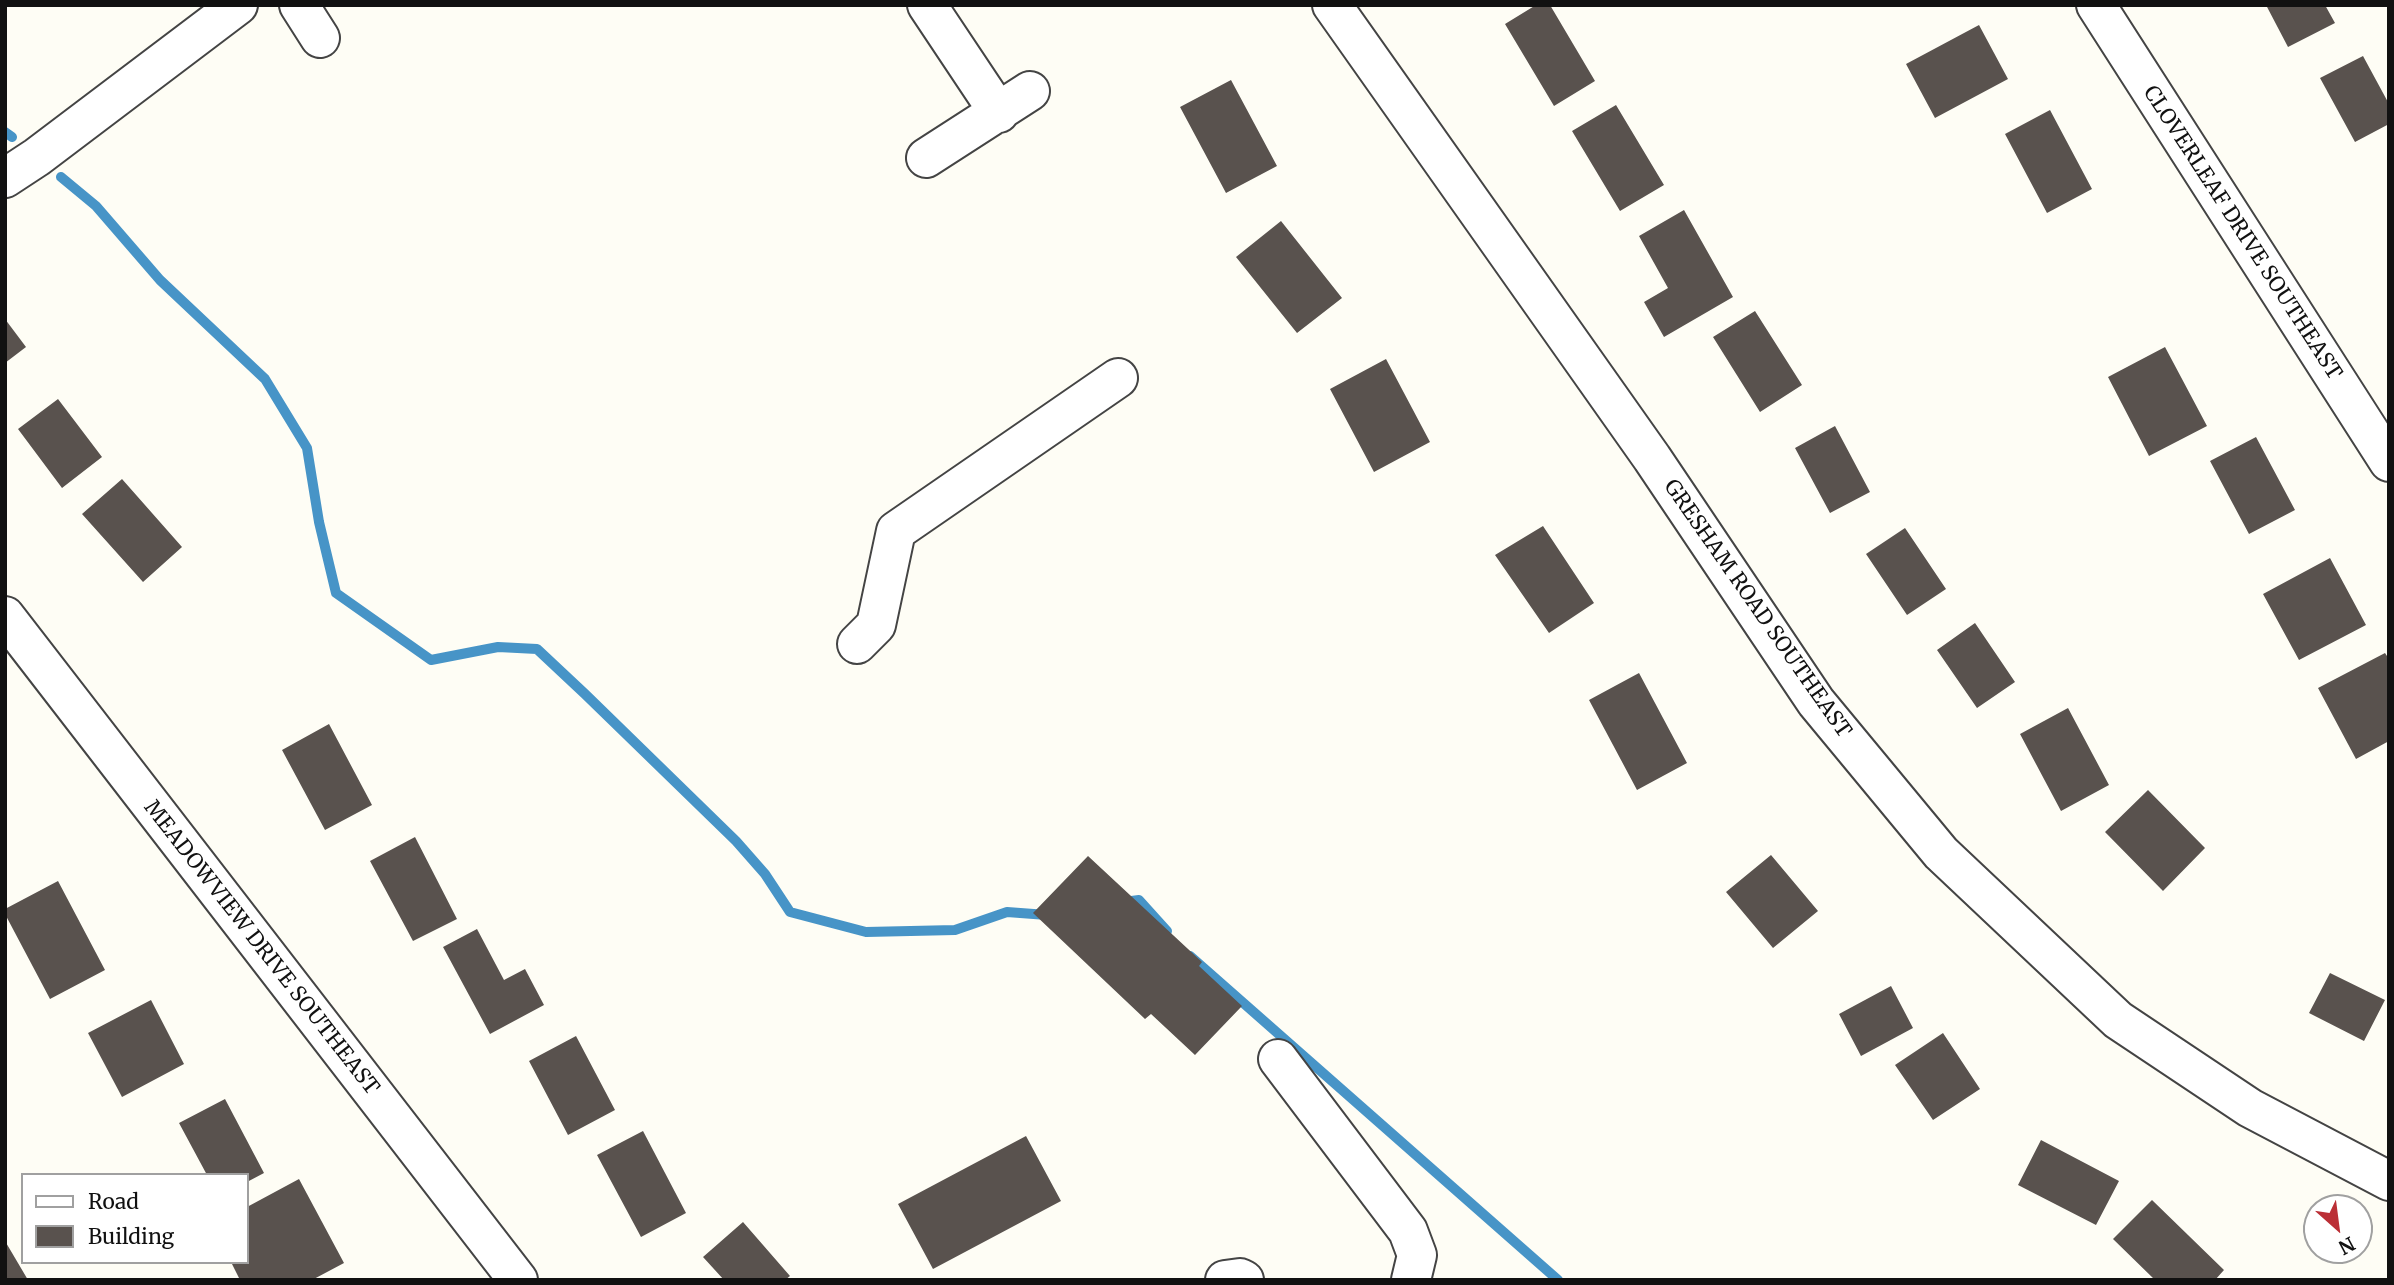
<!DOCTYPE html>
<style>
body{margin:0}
#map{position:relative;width:2394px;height:1285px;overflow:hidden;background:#fefdf5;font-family:Merriweather,serif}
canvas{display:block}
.frame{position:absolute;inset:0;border:7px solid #111;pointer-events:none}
.legend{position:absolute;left:21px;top:1173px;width:228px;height:91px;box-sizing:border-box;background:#fff;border:2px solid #a0a0a0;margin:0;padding:9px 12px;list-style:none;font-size:21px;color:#111}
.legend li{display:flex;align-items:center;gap:14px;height:35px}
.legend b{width:35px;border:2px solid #a0a0a0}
.north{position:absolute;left:2303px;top:1194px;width:70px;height:70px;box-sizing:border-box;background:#fff;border:2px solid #a0a0a0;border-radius:50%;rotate:152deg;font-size:19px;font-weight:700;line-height:28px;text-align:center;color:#111}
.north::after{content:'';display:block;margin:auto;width:24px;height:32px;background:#bb2f36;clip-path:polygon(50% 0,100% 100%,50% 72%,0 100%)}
</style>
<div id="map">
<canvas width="2394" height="1285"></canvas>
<div class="frame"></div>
<ul class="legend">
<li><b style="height:9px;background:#fff"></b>Road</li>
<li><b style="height:19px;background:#59524e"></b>Building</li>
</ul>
<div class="north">N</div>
</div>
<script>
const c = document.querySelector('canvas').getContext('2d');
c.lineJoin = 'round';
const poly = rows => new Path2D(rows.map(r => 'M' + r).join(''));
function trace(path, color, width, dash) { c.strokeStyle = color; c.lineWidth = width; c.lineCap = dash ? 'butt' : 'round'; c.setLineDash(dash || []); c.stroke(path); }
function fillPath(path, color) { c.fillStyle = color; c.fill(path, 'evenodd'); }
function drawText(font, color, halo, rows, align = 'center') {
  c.font = font + ' Merriweather,serif'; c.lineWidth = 7; c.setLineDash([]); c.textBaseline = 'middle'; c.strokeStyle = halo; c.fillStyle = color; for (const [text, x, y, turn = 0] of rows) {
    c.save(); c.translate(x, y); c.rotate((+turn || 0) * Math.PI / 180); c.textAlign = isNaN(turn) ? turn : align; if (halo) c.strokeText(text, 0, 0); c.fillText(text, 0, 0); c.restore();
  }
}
const stream = poly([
 [5,132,12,137],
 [61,177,96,206,160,280,265,379,307,448,319,522,336,593,431,660,498,647,537,649,585,694,736,841,765,874,790,912,866,932,955,930,1007,912,1047,915],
 [1124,902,1139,900,1167,931],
 [1190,956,1558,1280]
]);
const building = poly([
 [1536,5,1550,5,1595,81,1554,106,1505,24],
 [2266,5,2325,5,2335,23,2288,47],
 [1979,25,2008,79,1935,118,1906,64],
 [2363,56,2389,104,2389,124,2355,142,2320,78],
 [1231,80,1277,166,1226,193,1180,107],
 [1616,105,1664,185,1620,211,1572,131],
 [2050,110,2092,189,2047,213,2005,134],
 [1684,210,1733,297,1664,337,1644,302,1668,288,1639,236],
 [1281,221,1342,298,1297,333,1236,257],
 [1755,311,1802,385,1760,412,1713,337],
 [5,319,26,347,5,363],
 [2165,347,2207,426,2149,456,2108,377],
 [1386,359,1430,442,1374,472,1330,389],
 [58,399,102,457,62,488,18,429],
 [1835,426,1870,492,1830,513,1795,448],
 [2256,437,2295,510,2249,534,2210,461],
 [122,479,182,547,143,582,82,514],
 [1543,526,1594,603,1549,633,1495,555],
 [1905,528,1946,589,1907,615,1866,554],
 [2330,558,2366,625,2299,660,2263,594],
 [1975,623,2015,682,1977,708,1937,650],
 [2385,653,2389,659,2389,741,2356,759,2318,688],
 [1639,673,1687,763,1637,790,1589,700],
 [2068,708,2109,785,2061,811,2020,734],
 [329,724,372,805,325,830,282,750],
 [2148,790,2205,848,2163,891,2105,832],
 [415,837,457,919,413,941,370,861],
 [1771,855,1818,911,1773,948,1726,892],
 [1088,856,1202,962,1199,966,1242,1006,1195,1055,1151,1014,1145,1019,1033,913],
 [58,881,105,970,50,999,5,914,5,909],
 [477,929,504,980,525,969,544,1005,490,1034,443,947],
 [2330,973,2385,1000,2364,1041,2309,1013],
 [1891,986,1913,1028,1861,1056,1839,1014],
 [151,1000,184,1064,122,1097,88,1033],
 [1943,1033,1980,1089,1933,1120,1895,1065],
 [576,1036,615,1110,568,1135,529,1061],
 [225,1099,264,1173,247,1182,247,1175,207,1175,179,1123],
 [643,1131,686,1213,641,1237,597,1155],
 [1026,1136,1061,1201,933,1269,898,1204],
 [2041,1140,2119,1181,2096,1225,2018,1185],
 [299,1179,344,1263,312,1280,240,1280,231,1262,247,1262,247,1207],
 [2152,1200,2224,1270,2215,1280,2155,1280,2113,1239],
 [743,1222,790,1276,785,1280,724,1280,703,1257],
 [5,1241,28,1280,5,1280]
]);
const minor = poly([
 [299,5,320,38],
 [927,5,999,113],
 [1332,5,1652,458,1816,702,1941,853,2118,1020,2250,1108,2389,1181],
 [2096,5,2389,462],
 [926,158,1030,91],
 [5,178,37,157,238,5],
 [5,616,518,1280],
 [857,644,876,625,896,531,1118,378],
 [1278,1059,1408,1231,1417,1255,1411,1280],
 [1225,1280,1240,1278,1244,1280]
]);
const streetNames = [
 ["CLOVERLEAF DRIVE SOUTHEAST",2242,233,57],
 ["GRESHAM ROAD SOUTHEAST",1757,609,55],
 ["MEADOWVIEW DRIVE SOUTHEAST",261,948,52]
];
trace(stream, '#4794c7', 10);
fillPath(building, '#59524e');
trace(minor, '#444', 42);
trace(minor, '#fff', 38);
drawText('21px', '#111', '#fff', streetNames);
</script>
